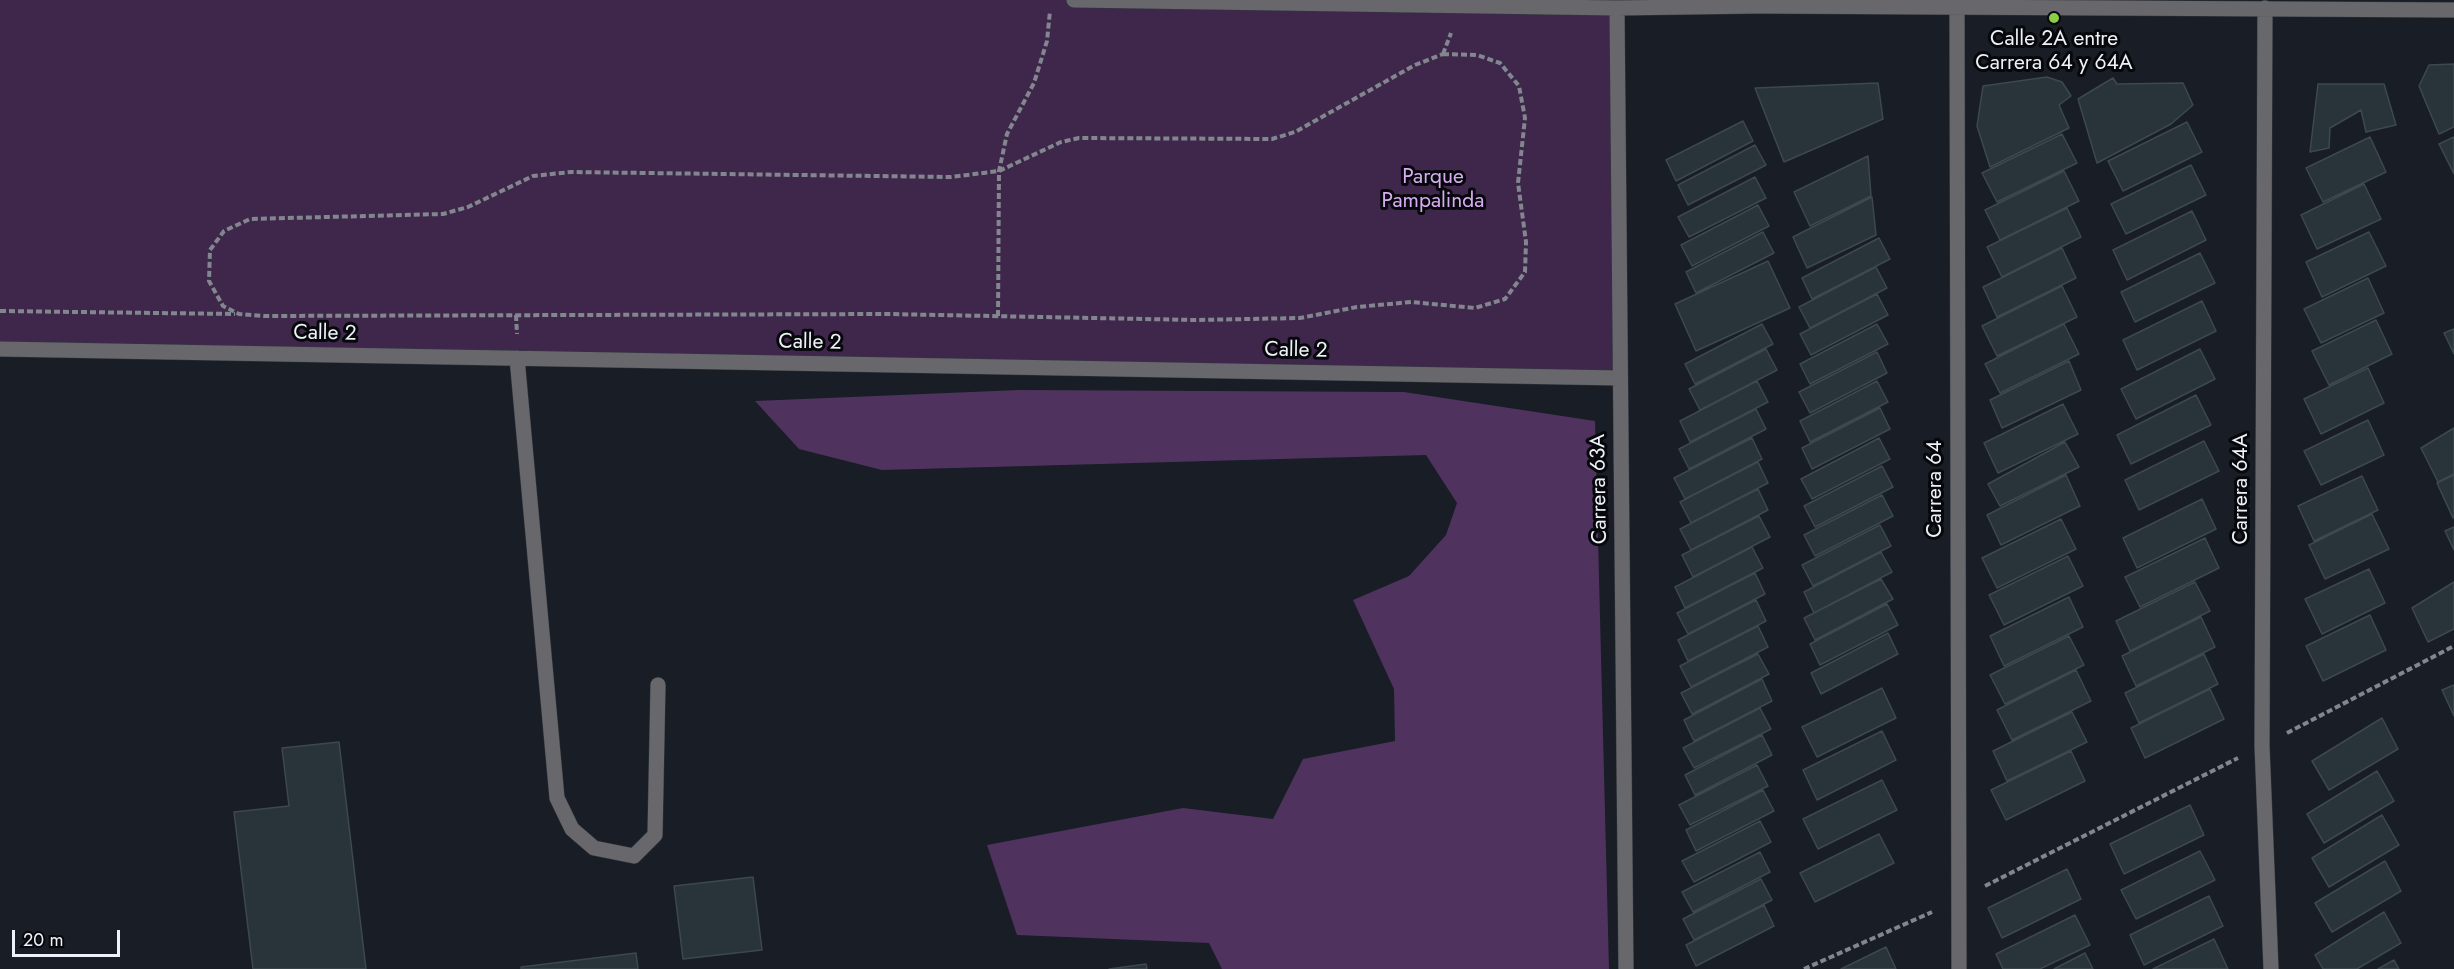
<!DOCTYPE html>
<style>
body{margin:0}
#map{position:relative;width:2454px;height:969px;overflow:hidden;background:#181d26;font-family:Jost,sans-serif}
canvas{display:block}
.scale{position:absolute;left:12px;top:930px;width:108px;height:27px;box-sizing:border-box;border:3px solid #eef2f8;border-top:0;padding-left:8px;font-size:18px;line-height:21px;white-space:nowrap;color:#eef2f8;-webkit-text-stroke:4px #06080b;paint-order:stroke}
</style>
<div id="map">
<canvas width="2454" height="969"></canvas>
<div class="scale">20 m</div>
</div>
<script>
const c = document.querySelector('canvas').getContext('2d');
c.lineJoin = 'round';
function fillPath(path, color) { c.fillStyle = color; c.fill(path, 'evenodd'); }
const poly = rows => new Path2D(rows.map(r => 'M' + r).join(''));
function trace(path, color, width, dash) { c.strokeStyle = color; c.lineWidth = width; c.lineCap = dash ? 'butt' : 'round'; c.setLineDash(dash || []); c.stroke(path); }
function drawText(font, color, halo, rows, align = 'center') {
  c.font = font + ' Jost,sans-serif'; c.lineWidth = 6; c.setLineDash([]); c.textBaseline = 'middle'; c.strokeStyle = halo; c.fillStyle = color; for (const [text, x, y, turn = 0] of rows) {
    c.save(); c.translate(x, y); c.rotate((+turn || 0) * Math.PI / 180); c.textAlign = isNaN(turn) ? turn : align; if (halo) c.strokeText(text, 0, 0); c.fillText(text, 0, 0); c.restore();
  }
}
const green = poly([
 [0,0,1758,0,1617,8,1620,378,0,349]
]);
const forest = poly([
 [1019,390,1404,392,1595,421,1609,969,1222,969,1209,943,1017,935,987,845,1183,808,1273,819,1303,759,1395,741,1394,689,1353,600,1409,576,1446,535,1457,503,1426,455,882,470,799,449,755,401]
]);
const building = poly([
 [2454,64,2454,127,2439,134,2419,86,2429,65,2454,64],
 [2047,77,2062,82,2071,96,2059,105,2069,128,1990,167,1977,126,1983,86,2047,77],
 [2113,78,2117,84,2183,83,2193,105,2171,124,2097,163,2078,99,2113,78],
 [1878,83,1883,119,1784,162,1755,88,1878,83],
 [2318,84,2384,84,2396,125,2366,132,2361,110,2330,128,2329,148,2310,152,2318,84],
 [1743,121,1753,141,1676,181,1666,160,1743,121],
 [2187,122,2202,152,2123,191,2108,161,2187,122],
 [2062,134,2077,163,1997,202,1982,173,2062,134],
 [2370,137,2386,172,2323,202,2306,168,2370,137],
 [2454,137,2454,174,2439,144,2454,137],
 [1755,145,1766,165,1688,205,1678,185,1755,145],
 [1868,156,1871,196,1810,226,1794,192,1868,156],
 [2191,165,2206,195,2126,234,2111,204,2191,165],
 [2064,171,2079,201,2000,240,1985,210,2064,171],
 [1755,177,1766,198,1689,237,1678,217,1755,177],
 [2364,184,2381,219,2317,249,2301,215,2364,184],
 [1872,197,1876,235,1807,268,1793,237,1872,197],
 [1758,205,1769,226,1692,266,1681,245,1758,205],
 [2067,208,2081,237,2002,277,1987,247,2067,208],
 [2192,211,2206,240,2127,280,2113,250,2192,211],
 [1763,232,1774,253,1696,293,1686,272,1763,232],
 [2369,232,2386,266,2322,297,2306,262,2369,232],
 [1879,238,1890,259,1812,299,1802,278,1879,238],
 [2062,248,2076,278,1997,317,1983,287,2062,248],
 [2200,253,2215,283,2135,322,2121,292,2200,253],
 [1768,261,1790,308,1696,351,1675,304,1768,261],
 [1876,267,1887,288,1810,328,1799,307,1876,267],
 [2368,278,2384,313,2321,343,2304,309,2368,278],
 [2062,286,2077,317,1997,356,1982,326,2062,286],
 [1877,294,1888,315,1811,355,1800,334,1877,294],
 [2202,301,2216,331,2137,370,2123,340,2202,301],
 [2376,320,2392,354,2329,385,2312,351,2376,320],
 [1762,324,1773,344,1695,384,1685,364,1762,324],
 [1877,324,1888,344,1810,384,1800,364,1877,324],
 [2064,324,2079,354,2000,393,1985,364,2064,324],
 [2454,329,2454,354,2444,333,2454,329],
 [1766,349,1777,370,1700,410,1689,389,1766,349],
 [2200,349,2215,379,2136,419,2121,389,2200,349],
 [1877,352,1887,373,1810,413,1799,392,1877,352],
 [2069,361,2081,390,2002,428,1990,400,2069,361],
 [2368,368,2384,403,2321,434,2304,399,2368,368],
 [1757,381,1768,402,1690,442,1680,421,1757,381],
 [1877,381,1888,402,1810,442,1800,421,1877,381],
 [2196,395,2211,425,2131,464,2117,435,2196,395],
 [2063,404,2078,434,1998,473,1984,443,2063,404],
 [1880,408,1890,429,1812,469,1802,448,1880,408],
 [1756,409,1766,429,1689,469,1679,449,1756,409],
 [2368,420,2384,455,2321,485,2304,451,2368,420],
 [2454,428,2454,474,2438,482,2421,448,2454,428],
 [1752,438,1762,459,1685,499,1674,478,1752,438],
 [1879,438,1890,459,1812,499,1801,479,1879,438],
 [2204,441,2219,471,2139,510,2125,480,2204,441],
 [2065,442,2079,467,2000,506,1988,484,2065,442],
 [1758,462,1768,483,1691,523,1680,502,1758,462],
 [1882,466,1893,487,1815,527,1804,506,1882,466],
 [2066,475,2080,506,2001,545,1987,515,2066,475],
 [2454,475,2454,517,2453,518,2437,483,2454,475],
 [2362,476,2378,510,2314,541,2298,506,2362,476],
 [1758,489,1768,510,1691,550,1680,529,1758,489],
 [1882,495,1893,516,1815,556,1804,535,1882,495],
 [2202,499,2216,529,2137,568,2123,538,2202,499],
 [2372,514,2389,549,2325,579,2309,545,2372,514],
 [1759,516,1770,537,1693,577,1682,555,1759,516],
 [2061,519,2076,549,1997,588,1982,558,2061,519],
 [1880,525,1891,546,1813,586,1802,565,1880,525],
 [2454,527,2454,550,2445,531,2454,527],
 [2205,538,2219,568,2140,607,2125,577,2205,538],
 [1752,547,1763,568,1685,608,1675,587,1752,547],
 [1881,552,1892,572,1814,613,1804,592,1881,552],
 [2068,556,2083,586,2004,625,1989,595,2068,556],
 [2369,569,2385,603,2322,634,2305,599,2369,569],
 [1755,573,1765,594,1688,634,1677,613,1755,573],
 [1881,579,1893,599,1815,640,1804,618,1881,579],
 [2195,582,2210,611,2130,651,2116,621,2195,582],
 [2454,582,2454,629,2428,642,2412,608,2454,582],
 [2069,597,2083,627,2004,666,1990,636,2069,597],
 [1756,600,1766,621,1688,661,1678,640,1756,600],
 [1887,604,1898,625,1820,665,1810,644,1887,604],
 [2370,615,2386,650,2323,681,2306,646,2370,615],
 [2201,617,2215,647,2136,686,2122,656,2201,617],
 [1758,626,1768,647,1691,687,1680,666,1758,626],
 [1888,633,1898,654,1821,694,1811,673,1888,633],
 [2069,636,2084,665,2005,704,1990,675,2069,636],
 [1758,654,1769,674,1692,714,1681,693,1758,654],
 [2204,654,2218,684,2139,723,2125,693,2204,654],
 [2076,670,2091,701,2012,740,1997,710,2076,670],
 [1762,679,1772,701,1694,741,1684,720,1762,679],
 [2454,685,2454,716,2442,690,2454,685],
 [1882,688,1896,718,1817,757,1802,727,1882,688],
 [2210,689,2224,719,2145,758,2131,728,2210,689],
 [1760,708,1771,729,1694,768,1683,748,1760,708],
 [2072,712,2087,742,2007,781,1993,751,2072,712],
 [2382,718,2398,749,2329,790,2312,761,2382,718],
 [1882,731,1896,760,1817,800,1803,770,1882,731],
 [1762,735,1772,755,1695,795,1685,775,1762,735],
 [339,742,366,969,253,969,234,812,289,806,282,748,339,742],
 [2071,751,2085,781,2006,820,1991,790,2071,751],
 [1757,765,1768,786,1690,825,1679,805,1757,765],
 [2377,771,2394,801,2324,843,2307,814,2377,771],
 [1882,780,1897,810,1818,849,1803,819,1882,780],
 [1763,790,1774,811,1696,851,1686,830,1763,790],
 [2190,805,2204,835,2124,874,2110,844,2190,805],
 [2382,815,2399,845,2329,887,2312,858,2382,815],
 [1760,821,1771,842,1694,882,1682,861,1760,821],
 [1879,834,1894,863,1815,902,1800,873,1879,834],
 [2200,851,2215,880,2136,919,2121,890,2200,851],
 [1760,852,1770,872,1693,912,1682,892,1760,852],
 [2385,861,2401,891,2332,932,2315,903,2385,861],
 [2067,869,2081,899,2002,938,1988,908,2067,869],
 [753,877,762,950,683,959,674,886,753,877],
 [1761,879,1772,900,1694,940,1683,919,1761,879],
 [2209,896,2223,926,2144,965,2130,935,2209,896],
 [1764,905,1774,926,1696,966,1686,945,1764,905],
 [2384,912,2401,943,2357,969,2323,969,2315,955,2384,912],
 [2075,915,2090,945,2040,969,2003,969,1996,954,2075,915],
 [2214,939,2228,969,2153,969,2214,939],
 [1886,947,1896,969,1841,969,1886,947],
 [636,953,638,969,521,969,521,967,636,953],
 [2085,953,2093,969,2054,969,2085,953],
 [2394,960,2399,969,2378,969,2394,960],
 [1146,964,1147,969,1109,969,1146,964]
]);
const path = poly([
 [1443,54,1477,55,1500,63,1519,86,1525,118,1518,183,1526,242,1525,272,1505,299,1475,308,1411,302,1357,307,1300,318,1196,320,887,314,264,316,239,314,223,306,209,281,210,250,224,231,250,219,443,214,468,207,533,176,571,172,951,177,999,171,1061,142,1079,138,1272,139,1295,132,1415,65,1443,54],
 [1443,54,1451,33],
 [0,311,235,314],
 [516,315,517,334],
 [998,316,999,171,1007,134,1034,83,1047,41,1050,11],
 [2287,733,2454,646],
 [1985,886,2238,758],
 [1804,969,1932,912]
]);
const minor = poly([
 [1074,0,1617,8,1758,6,2454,10],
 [1617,8,1626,969],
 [2265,8,2262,746,2271,969],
 [1957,9,1959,969],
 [0,349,1620,378],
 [517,358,557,798,572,829,594,848,634,856,655,835,658,685]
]);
const markers = [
 [2054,18,6,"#8bce46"]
];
const poiNames = [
 ["Calle 2A entre",2054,40],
 ["Carrera 64 y 64A",2054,64]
];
const parkNames = [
 ["Parque",1433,178],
 ["Pampalinda",1433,202]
];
const streetNames = [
 ["Calle 2",325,334,1],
 ["Calle 2",810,343,1],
 ["Calle 2",1296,351,1],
 ["Carrera 63A",1600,489,-91],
 ["Carrera 64",1936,489,-90],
 ["Carrera 64A",2242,489,-90]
];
fillPath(green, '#3f274c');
fillPath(forest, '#4f335e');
fillPath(building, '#29333a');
trace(building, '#3d484f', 1.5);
trace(minor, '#32373f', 16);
trace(path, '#82868e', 4, [6, 3]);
trace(minor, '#67676c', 15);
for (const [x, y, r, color] of markers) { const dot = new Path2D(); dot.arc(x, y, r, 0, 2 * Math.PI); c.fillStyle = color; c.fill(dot); trace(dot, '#06080b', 2); }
drawText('21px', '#eef2f8', '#06080b', poiNames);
drawText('21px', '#d8acf2', '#06080b', parkNames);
drawText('21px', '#eef2f8', '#06080b', streetNames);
</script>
